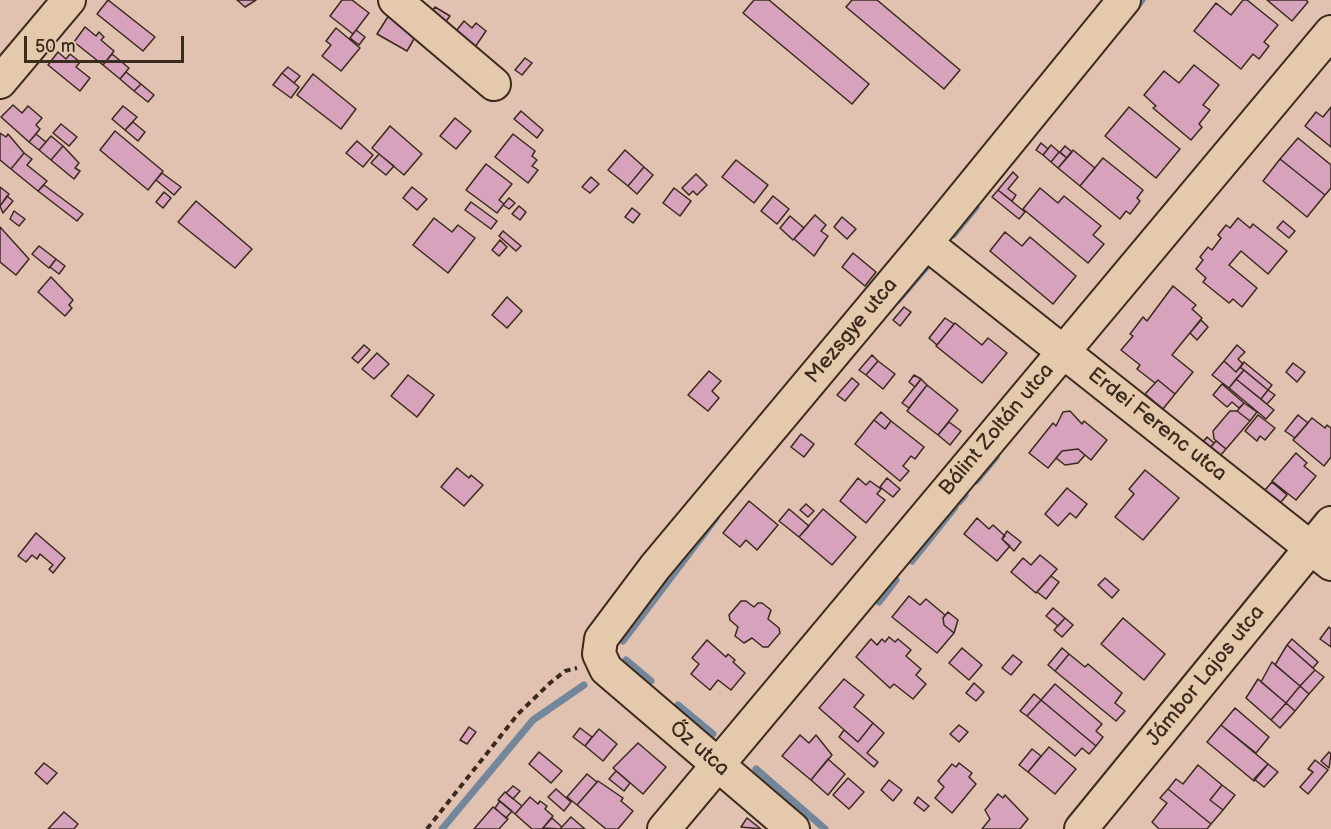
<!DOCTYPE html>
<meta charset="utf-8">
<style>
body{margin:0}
#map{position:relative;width:1331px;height:829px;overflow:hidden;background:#e1c1af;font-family:"Balsamiq Sans",sans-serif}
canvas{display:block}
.scale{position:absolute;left:24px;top:36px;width:160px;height:27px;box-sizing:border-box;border:3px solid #3b2a1e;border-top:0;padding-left:8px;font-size:18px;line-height:21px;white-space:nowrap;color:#3b2a1e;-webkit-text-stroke:4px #e4c9ac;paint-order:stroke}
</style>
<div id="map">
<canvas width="1331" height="829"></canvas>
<div class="scale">50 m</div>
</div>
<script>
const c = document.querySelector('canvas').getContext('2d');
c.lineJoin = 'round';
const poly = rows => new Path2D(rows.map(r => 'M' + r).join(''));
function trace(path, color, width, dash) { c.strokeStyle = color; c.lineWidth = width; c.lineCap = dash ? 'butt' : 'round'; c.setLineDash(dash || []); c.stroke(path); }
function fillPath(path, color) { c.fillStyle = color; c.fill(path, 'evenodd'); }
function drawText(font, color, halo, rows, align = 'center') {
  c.font = font + ' "Balsamiq Sans",sans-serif'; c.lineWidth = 5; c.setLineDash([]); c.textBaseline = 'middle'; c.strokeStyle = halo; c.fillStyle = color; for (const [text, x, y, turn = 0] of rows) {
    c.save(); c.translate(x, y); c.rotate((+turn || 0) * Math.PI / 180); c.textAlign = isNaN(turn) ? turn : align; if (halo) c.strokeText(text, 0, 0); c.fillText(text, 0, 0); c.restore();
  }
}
const stream = poly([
 [1133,11,1142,0],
 [953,235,976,207],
 [898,300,929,264],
 [976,481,996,457],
 [959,502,965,495],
 [912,561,955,507],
 [879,602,896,580],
 [623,641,716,518],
 [626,660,651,681],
 [678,705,713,734],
 [756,769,825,829],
 [442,829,533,720,584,685]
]);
const building = poly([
 [108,0,155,37,143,51,97,14,108,0],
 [237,0,256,0,245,7,237,0],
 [342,0,352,0,369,13,353,34,330,16,342,0],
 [754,0,769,0,869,84,852,104,743,13,754,0],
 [852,0,877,0,960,70,944,89,846,7,852,0],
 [1243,0,1247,0,1278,25,1264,42,1269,46,1259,59,1253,54,1241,69,1194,31,1216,3,1231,15,1243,0],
 [1267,0,1306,0,1308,2,1292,21,1267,0],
 [435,7,450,16,441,28,427,19,435,7],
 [389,15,418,32,407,51,377,34,389,15],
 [464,21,472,28,476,23,486,31,473,50,453,35,464,21],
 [85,27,96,36,99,32,104,37,101,40,114,51,103,65,74,42,85,27],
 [336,28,360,48,341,71,322,56,331,45,326,41,336,28],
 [356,30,365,37,359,45,350,38,356,30],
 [58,52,66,59,70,54,80,62,76,67,90,78,80,91,48,65,58,52],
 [112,54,129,68,120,79,103,65,112,54],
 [525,58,532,63,522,75,515,70,525,58],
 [1194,65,1219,85,1203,105,1210,110,1199,124,1202,127,1191,140,1153,108,1156,106,1144,95,1164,71,1179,83,1194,65],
 [288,67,300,76,294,83,282,73,288,67],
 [126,72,141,84,134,91,120,79,126,72],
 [282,73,299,87,291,98,273,85,282,73],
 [313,74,356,109,341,129,297,95,313,74],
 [141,84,154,95,148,102,134,91,141,84],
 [13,105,22,113,28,106,42,118,36,125,40,129,29,142,1,117,13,105],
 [123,106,137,117,125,130,112,119,123,106],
 [1129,107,1180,149,1156,178,1105,136,1129,107],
 [1331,107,1331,147,1305,126,1316,112,1323,117,1331,107],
 [521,111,543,130,537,138,514,119,521,111],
 [455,118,471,131,456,149,440,136,455,118],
 [133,122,145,132,138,141,125,130,133,122],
 [61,124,77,137,69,146,53,133,61,124],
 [390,126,422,154,404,175,372,148,390,126],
 [115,131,163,171,148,190,100,150,115,131],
 [0,133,6,137,8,134,24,153,11,169,0,160,0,133],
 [36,134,46,142,39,150,29,142,36,134],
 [513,134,535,151,532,156,537,160,532,166,538,170,528,183,495,157,513,134],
 [51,136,63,146,51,160,39,150,51,136],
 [1298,138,1331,165,1331,188,1325,195,1280,159,1298,138],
 [357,141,373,155,363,167,346,153,357,141],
 [1041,143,1048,149,1043,155,1036,150,1041,143],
 [1051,145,1059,152,1051,162,1043,155,1051,145],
 [63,146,79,163,75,168,80,171,74,179,51,160,63,146],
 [1065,146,1072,152,1067,158,1060,152,1065,146],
 [625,150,644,167,628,186,608,170,625,150],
 [1073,150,1095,168,1080,186,1058,168,1073,150],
 [1059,152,1067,158,1058,168,1051,162,1059,152],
 [24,153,32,159,27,165,47,181,38,191,11,169,24,153],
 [379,154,394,166,386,175,371,163,379,154],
 [1103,158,1143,190,1137,198,1140,201,1130,214,1126,211,1120,219,1080,186,1103,158],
 [1280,159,1325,195,1307,217,1263,181,1280,159],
 [736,160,768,185,754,203,722,177,736,160],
 [486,164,512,184,499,200,504,204,497,213,466,190,486,164],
 [644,167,653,175,637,194,628,186,644,167],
 [1013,172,1018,177,1008,189,1016,195,1012,201,998,190,1013,172],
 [162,173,181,187,174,195,156,180,162,173],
 [696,174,707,185,697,195,693,191,689,195,682,188,696,174],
 [591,177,599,184,590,193,582,187,591,177],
 [44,185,83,214,77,221,38,191,44,185],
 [0,187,9,194,0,206,0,187],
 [412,187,427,199,417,210,403,198,412,187],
 [674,188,691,201,680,216,663,203,674,188],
 [1040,188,1058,203,1064,196,1101,226,1093,235,1104,244,1088,263,1023,209,1040,188],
 [998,190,1025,212,1019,219,992,197,998,190],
 [164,192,171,198,163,208,156,202,164,192],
 [7,196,13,201,3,213,0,206,7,196],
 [773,196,789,209,777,224,761,211,773,196],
 [509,198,515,203,509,209,503,205,509,198],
 [196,201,252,249,235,268,178,222,196,201],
 [471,202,497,221,491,229,465,210,471,202],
 [519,206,526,212,520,220,512,214,519,206],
 [632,208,640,214,633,223,625,217,632,208],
 [14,211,25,219,19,226,10,219,14,211],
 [815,215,826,225,821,231,828,236,814,256,794,239,815,215],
 [790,216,804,228,793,240,780,228,790,216],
 [842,217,856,229,847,239,834,227,842,217],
 [434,218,452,232,458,225,475,238,448,273,413,245,434,218],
 [1238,218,1250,228,1253,224,1287,251,1268,274,1241,251,1229,265,1257,288,1242,307,1233,299,1229,303,1203,282,1206,278,1196,269,1203,260,1200,257,1208,247,1212,250,1221,238,1218,235,1226,225,1230,228,1238,218],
 [1283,221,1295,231,1289,238,1277,228,1283,221],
 [0,227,29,259,16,275,0,262,0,227],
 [503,231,521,246,516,251,499,236,503,231],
 [1005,232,1022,246,1030,237,1076,276,1053,304,990,251,1005,232],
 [500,240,507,247,499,256,492,250,500,240],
 [39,246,56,259,49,268,32,254,39,246],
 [853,253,876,272,865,286,842,267,853,253],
 [56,259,65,266,59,274,50,267,56,259],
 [51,277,73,300,69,305,72,308,65,316,38,292,51,277],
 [1173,286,1196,305,1192,309,1202,318,1172,355,1193,372,1175,394,1158,380,1155,383,1137,369,1140,365,1121,350,1133,336,1130,334,1143,317,1147,321,1173,286],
 [507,297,522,311,507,328,492,315,507,297],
 [904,307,911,312,900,326,893,320,904,307],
 [945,318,954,324,937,345,929,338,945,318],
 [1201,320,1208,327,1197,340,1190,333,1201,320],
 [955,323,982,345,988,338,1007,353,982,383,936,346,955,323],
 [364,345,370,350,358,363,352,358,364,345],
 [1237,345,1245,352,1238,359,1243,364,1236,372,1224,361,1237,345],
 [377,353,389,364,374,379,362,369,377,353],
 [872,355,878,361,866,375,859,370,872,355],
 [878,361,895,374,883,389,866,375,878,361],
 [1224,361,1236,372,1240,367,1244,370,1229,388,1212,375,1224,361],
 [1244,362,1272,385,1268,390,1240,367,1244,362],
 [1293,363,1305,372,1297,382,1286,372,1293,363],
 [1244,370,1268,390,1261,399,1236,379,1244,370],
 [709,371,721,381,712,391,719,398,708,411,688,395,709,371],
 [408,375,434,395,417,417,391,396,408,375],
 [914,375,921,379,915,387,909,382,914,375],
 [852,378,859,384,845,401,837,395,852,378],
 [921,379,927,385,909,408,902,403,921,379],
 [1236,379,1274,410,1266,419,1229,388,1236,379],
 [1158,380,1175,394,1163,409,1145,394,1158,380],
 [1222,384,1244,403,1239,408,1232,402,1227,407,1213,395,1222,384],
 [927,385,958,410,938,435,907,411,927,385],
 [1268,390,1275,395,1267,404,1261,399,1268,390],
 [1244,403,1257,412,1250,421,1237,411,1244,403],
 [1070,411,1082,424,1084,421,1107,440,1091,460,1078,449,1062,451,1048,468,1029,453,1053,423,1056,426,1063,412,1070,411],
 [1230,411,1237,411,1250,421,1226,449,1214,439,1213,431,1230,411],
 [881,412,891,421,885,429,874,420,881,412],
 [1258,415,1275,428,1265,440,1260,436,1257,441,1245,431,1258,415],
 [1298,415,1308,423,1295,438,1285,431,1298,415],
 [1312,418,1325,428,1327,425,1331,428,1331,457,1324,466,1293,440,1312,418],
 [874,420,885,429,891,421,924,447,915,459,911,456,903,466,909,471,900,481,855,444,874,420],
 [949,422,961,431,950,445,938,435,949,422],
 [801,434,814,444,804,457,791,447,801,434],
 [1207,437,1214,443,1210,448,1203,442,1207,437],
 [1216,441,1226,449,1220,456,1210,448,1216,441],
 [1078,449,1085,455,1078,463,1065,465,1056,458,1062,451,1078,449],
 [1296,453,1307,463,1304,466,1316,476,1296,500,1272,481,1296,453],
 [457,468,469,478,471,475,483,485,464,506,441,487,457,468],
 [1145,470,1179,498,1143,540,1115,517,1134,494,1129,489,1145,470],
 [858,478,866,485,870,481,881,489,877,494,885,500,866,523,840,501,858,478],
 [887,478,900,489,893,497,880,487,887,478],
 [1272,482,1287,495,1280,503,1265,490,1272,482],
 [1067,488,1087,504,1076,518,1070,513,1058,526,1045,514,1067,488],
 [749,501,778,525,757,550,746,540,740,547,723,533,749,501],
 [806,504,814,511,808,517,800,510,806,504],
 [789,509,809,526,799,537,779,521,789,509],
 [823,509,856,537,832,565,799,537,823,509],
 [977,518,989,529,993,525,1005,536,1002,539,1010,546,997,561,964,534,977,518],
 [1007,531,1021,542,1014,551,1002,539,1007,531],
 [36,533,65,558,53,573,49,569,53,565,40,554,37,559,32,555,26,562,18,556,36,533],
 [1040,555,1057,569,1036,593,1011,572,1023,558,1031,565,1040,555],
 [1051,576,1059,582,1046,599,1037,592,1051,576],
 [1105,578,1119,590,1112,598,1098,585,1105,578],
 [909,596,920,605,926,599,945,615,943,618,944,625,954,633,937,653,892,617,909,596],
 [741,601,746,601,754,607,758,603,762,603,771,610,768,619,779,628,780,633,768,647,763,647,752,638,744,643,735,636,738,627,730,620,729,615,741,601],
 [1053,608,1065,618,1058,626,1046,616,1053,608],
 [948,612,958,620,954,633,944,625,943,618,948,612],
 [1065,618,1073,625,1062,637,1054,630,1065,618],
 [1123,618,1165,654,1144,680,1101,644,1123,618],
 [1329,627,1331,629,1331,647,1320,639,1329,627],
 [889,637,895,642,898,639,911,650,906,656,921,669,916,675,926,684,913,699,894,684,890,688,856,657,871,639,877,645,882,639,885,642,889,637],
 [1292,639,1318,662,1313,668,1287,645,1292,639],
 [707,640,726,657,728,654,735,660,733,662,745,673,731,690,718,680,710,690,691,674,699,664,692,658,707,640],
 [1287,645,1315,670,1300,686,1275,665,1287,645],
 [962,648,982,665,969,680,949,663,962,648],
 [1062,648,1069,654,1055,671,1048,665,1062,648],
 [1069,654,1085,667,1088,664,1122,693,1115,703,1125,711,1116,721,1055,671,1069,654],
 [1013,655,1022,662,1011,675,1002,668,1013,655],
 [1272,662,1300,686,1286,703,1261,682,1272,662],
 [1315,670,1324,677,1309,694,1300,686,1315,670],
 [844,679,864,695,854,707,873,723,858,742,819,708,844,679],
 [1258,679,1286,703,1271,720,1246,698,1258,679],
 [974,683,984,692,976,701,966,693,974,683],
 [1055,684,1102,724,1096,731,1103,737,1096,746,1041,700,1055,684],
 [1300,686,1309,694,1295,711,1286,703,1300,686],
 [1034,694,1041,700,1027,716,1020,711,1034,694],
 [1041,700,1096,746,1089,754,1082,748,1075,756,1027,716,1041,700],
 [1286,703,1295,711,1280,728,1271,720,1286,703],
 [1235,708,1269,737,1256,753,1221,725,1235,708],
 [873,723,884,733,867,753,878,762,874,767,839,737,844,730,858,742,873,723],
 [959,725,968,732,959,742,950,734,959,725],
 [1221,725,1268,764,1254,781,1207,742,1221,725],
 [469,727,476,732,467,744,460,740,469,727],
 [580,728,592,737,585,746,573,737,580,728],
 [599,729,617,744,603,761,585,746,599,729],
 [800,735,809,743,816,735,832,755,811,780,782,756,800,735],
 [638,743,666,767,643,794,613,768,638,743],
 [1049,747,1076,769,1055,794,1028,772,1049,747],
 [1032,749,1041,756,1028,772,1019,765,1032,749],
 [539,752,562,771,551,783,529,764,539,752],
 [1329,752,1331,754,1329,768,1321,761,1329,752],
 [828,759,845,774,828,795,811,780,828,759],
 [1315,760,1328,770,1308,794,1300,787,1313,772,1308,769,1315,760],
 [44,763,57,773,47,784,35,773,44,763],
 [959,763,972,773,969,777,976,784,952,813,935,798,944,787,938,781,952,764,956,767,959,763],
 [1268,764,1278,772,1264,787,1254,779,1268,764],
 [1198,765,1222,785,1210,800,1223,810,1211,824,1168,789,1176,779,1183,784,1198,765],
 [616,771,630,783,624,791,609,779,616,771],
 [587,774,597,782,577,805,567,797,587,774],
 [848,778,864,792,849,809,833,795,848,778],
 [889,780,902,790,893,801,881,790,889,780],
 [598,781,623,798,621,801,633,811,618,829,606,829,577,805,598,781],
 [1222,785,1235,795,1223,810,1210,800,1222,785],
 [513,786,520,791,513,799,506,793,513,786],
 [556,789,571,802,564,811,548,797,556,789],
 [1168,789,1211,824,1207,829,1159,829,1152,822,1167,803,1160,798,1168,789],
 [505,792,522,806,515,814,498,800,505,792],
 [998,794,1003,798,1005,795,1028,819,1020,829,982,829,990,819,985,810,998,794],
 [530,797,538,804,540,801,547,806,545,809,553,816,542,829,532,829,515,814,530,797],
 [918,797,929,806,924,811,914,803,918,797],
 [500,801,512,811,506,818,495,808,500,801],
 [493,807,508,819,499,829,474,829,493,807],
 [64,812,78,824,74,829,48,829,64,812],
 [571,817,585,829,560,829,571,817],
 [552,818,562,827,560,829,543,828,552,818],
 [747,818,761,829,741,827,747,818]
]);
const path = poly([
 [427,829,518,714,550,683,565,671,577,668]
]);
const minor = poly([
 [395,0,494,84],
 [0,82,69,0],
 [926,243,1331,564],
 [664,829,1331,32],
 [793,829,606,669,599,654,601,639,655,567,926,243,1124,0],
 [1081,829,1331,523]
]);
const streetNames = [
 ["Mezsgye utca",852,331,-50],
 ["Erdei Ferenc utca",1157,425,38],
 ["Bálint Zoltán utca",997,430,-50],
 ["Jámbor Lajos utca",1206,676,-51],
 ["Őz utca",699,749,41]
];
trace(stream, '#72869c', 7);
fillPath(building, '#d6a2bc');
trace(building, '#3b2a1e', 1.5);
trace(minor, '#3b2a1e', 36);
trace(path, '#3b2a1e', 4, [6, 4.5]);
trace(minor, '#e4c9ac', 32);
drawText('21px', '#3b2a1e', '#e4c9ac', streetNames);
</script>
